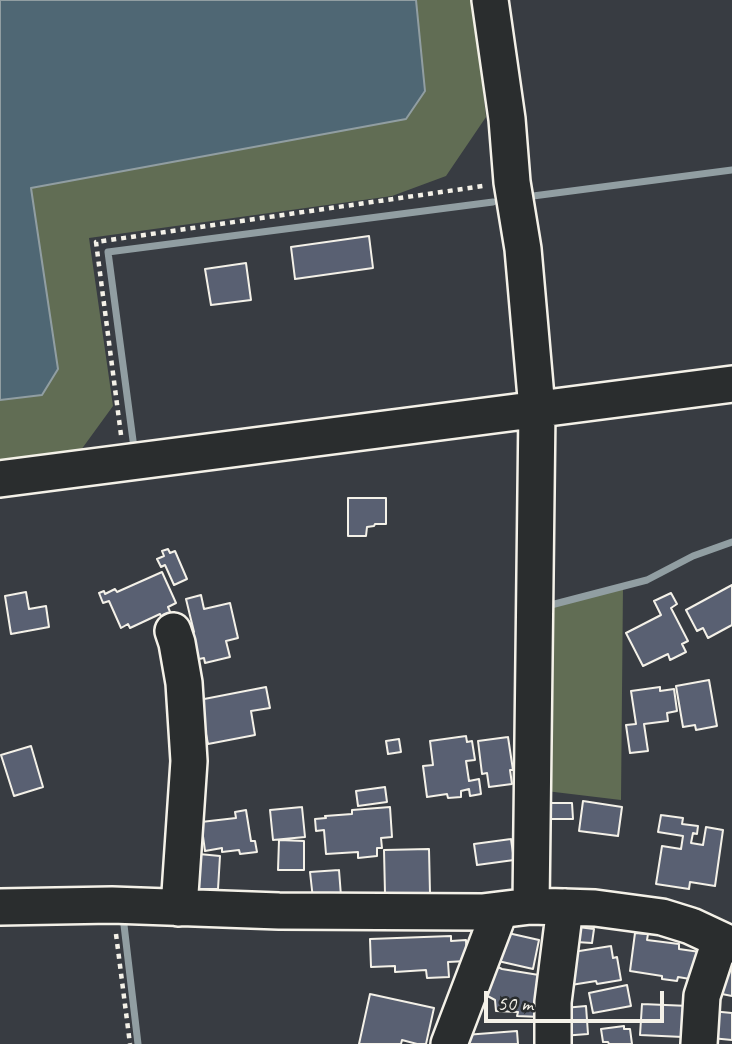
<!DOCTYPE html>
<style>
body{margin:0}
#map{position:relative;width:732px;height:1044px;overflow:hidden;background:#383c42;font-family:Caveat,sans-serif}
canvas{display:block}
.scale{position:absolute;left:484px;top:991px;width:180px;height:32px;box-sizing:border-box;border:4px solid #f4f1e8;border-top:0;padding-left:9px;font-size:21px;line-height:24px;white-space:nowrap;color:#f4f1e8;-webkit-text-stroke:5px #2a2d2e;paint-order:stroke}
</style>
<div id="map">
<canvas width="732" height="1044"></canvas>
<div class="scale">50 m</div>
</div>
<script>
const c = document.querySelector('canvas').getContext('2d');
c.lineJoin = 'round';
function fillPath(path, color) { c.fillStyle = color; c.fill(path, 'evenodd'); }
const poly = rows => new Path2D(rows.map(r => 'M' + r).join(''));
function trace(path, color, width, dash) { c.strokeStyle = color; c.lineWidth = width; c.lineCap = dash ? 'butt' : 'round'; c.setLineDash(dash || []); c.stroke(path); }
const green = poly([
 [0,0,473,0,486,117,446,176,392,196,89,238,113,406,73,461,0,470],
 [623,586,621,800,546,791,547,606]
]);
const water = poly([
 [0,0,416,0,425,91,406,119,31,188,58,369,42,395,0,400,0,0]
]);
const stream = poly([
 [533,196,732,170],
 [139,447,134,448,108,252,493,202],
 [547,606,647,580,693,556,732,542],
 [124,925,138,1044]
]);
const building = poly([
 [369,236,373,268,295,279,291,247,369,236],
 [246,263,251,300,211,305,205,269,246,263],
 [348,498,386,498,386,524,375,524,374,526,367,527,366,536,348,536,348,498],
 [168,549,170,553,175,551,187,579,174,585,165,565,161,567,157,559,164,556,162,551,168,549],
 [162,572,176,603,168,607,171,614,162,618,160,614,130,628,128,624,121,628,109,601,103,603,99,593,104,591,105,594,115,589,117,592,162,572],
 [732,585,732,625,708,638,703,628,697,631,686,610,732,585],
 [26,592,29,609,46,606,49,627,11,634,5,596,26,592],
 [671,593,677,604,671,608,688,641,682,644,686,652,670,660,668,654,643,666,626,633,661,615,654,601,671,593],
 [201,595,204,609,230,603,238,638,226,641,230,657,205,663,204,658,194,660,187,633,194,632,186,599,201,595],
 [709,680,717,726,696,730,695,725,683,727,676,686,709,680],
 [266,687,270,708,251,711,255,735,208,744,199,700,266,687],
 [660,687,660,691,674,689,677,711,667,713,668,721,644,724,648,751,630,753,626,725,636,724,631,691,660,687],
 [466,736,467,742,472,741,475,760,466,761,469,781,479,779,481,794,470,796,469,789,461,791,461,797,448,798,447,794,427,797,423,766,433,765,430,741,466,736],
 [508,737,513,770,510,770,512,784,489,787,487,773,482,774,478,741,508,737],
 [399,739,401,752,388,754,386,741,399,739],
 [31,746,43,787,14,796,1,755,31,746],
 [385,787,387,802,358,806,356,791,385,787],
 [583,801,622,807,618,836,579,831,583,801],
 [547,803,572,803,573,819,547,819,547,803],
 [302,807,305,837,273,840,270,810,302,807],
 [390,807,392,837,381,838,382,848,377,848,377,856,358,858,358,852,326,854,324,830,316,831,315,819,326,818,325,816,352,814,352,810,390,807],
 [246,810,251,841,255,841,257,852,240,854,239,850,222,852,222,848,205,851,201,822,236,818,235,812,246,810],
 [661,815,683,818,682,824,698,826,697,834,693,833,691,843,703,845,706,827,723,830,715,886,690,882,689,889,656,884,662,846,681,849,683,836,658,832,661,815],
 [511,839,514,860,477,865,474,844,511,839],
 [279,840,304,841,304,870,278,870,279,840],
 [429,849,430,893,385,894,384,850,429,849],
 [199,854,220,856,218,889,197,889,199,854],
 [339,870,341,896,313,899,310,872,339,870],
 [578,927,594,929,592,943,576,942,578,927],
 [508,933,539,940,533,969,498,961,508,933],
 [635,933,648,934,647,940,679,944,679,949,700,952,696,980,678,977,677,981,662,979,662,976,630,971,635,933],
 [451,936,451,941,466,940,467,961,448,962,449,977,427,978,426,970,395,972,395,966,371,967,370,939,451,936],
 [611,946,613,958,617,957,621,980,597,984,596,981,571,985,573,952,611,946],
 [492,964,502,969,545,976,541,1017,517,1016,518,1012,496,1011,495,1000,480,992,492,964],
 [726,967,732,968,732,996,712,992,726,967],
 [627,985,631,1006,593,1013,589,993,627,985],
 [370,994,434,1008,426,1044,417,1044,402,1040,401,1044,359,1044,370,994],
 [642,1004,689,1006,683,1037,640,1035,642,1004],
 [586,1006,588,1034,562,1036,564,1008,586,1006],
 [711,1011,732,1013,732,1040,711,1038,711,1011],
 [624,1026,624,1029,630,1029,632,1044,609,1044,608,1042,603,1042,601,1029,624,1026],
 [517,1031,518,1044,466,1044,465,1035,517,1031]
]);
const path = poly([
 [121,435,96,242,483,186],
 [116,934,130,1044]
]);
const minor = poly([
 [490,0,507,119,512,182,523,249,537,409,531,906],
 [0,479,732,384],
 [173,631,177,643,184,683,189,761,179,908],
 [0,907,112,905,279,911,482,912,531,906,595,908,662,917,691,926,732,945],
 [449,1044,500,910],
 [553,1044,553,1002,565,907],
 [699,1044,702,996,720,941]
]);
fillPath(green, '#616d54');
fillPath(water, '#4f6774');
trace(water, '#919ea2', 2);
trace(stream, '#919ea2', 7);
fillPath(building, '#596072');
trace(building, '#f4f1e8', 2);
trace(minor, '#f4f1e8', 40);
trace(path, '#f4f1e8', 4.5, [5, 5]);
trace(minor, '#2a2d2e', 35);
</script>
